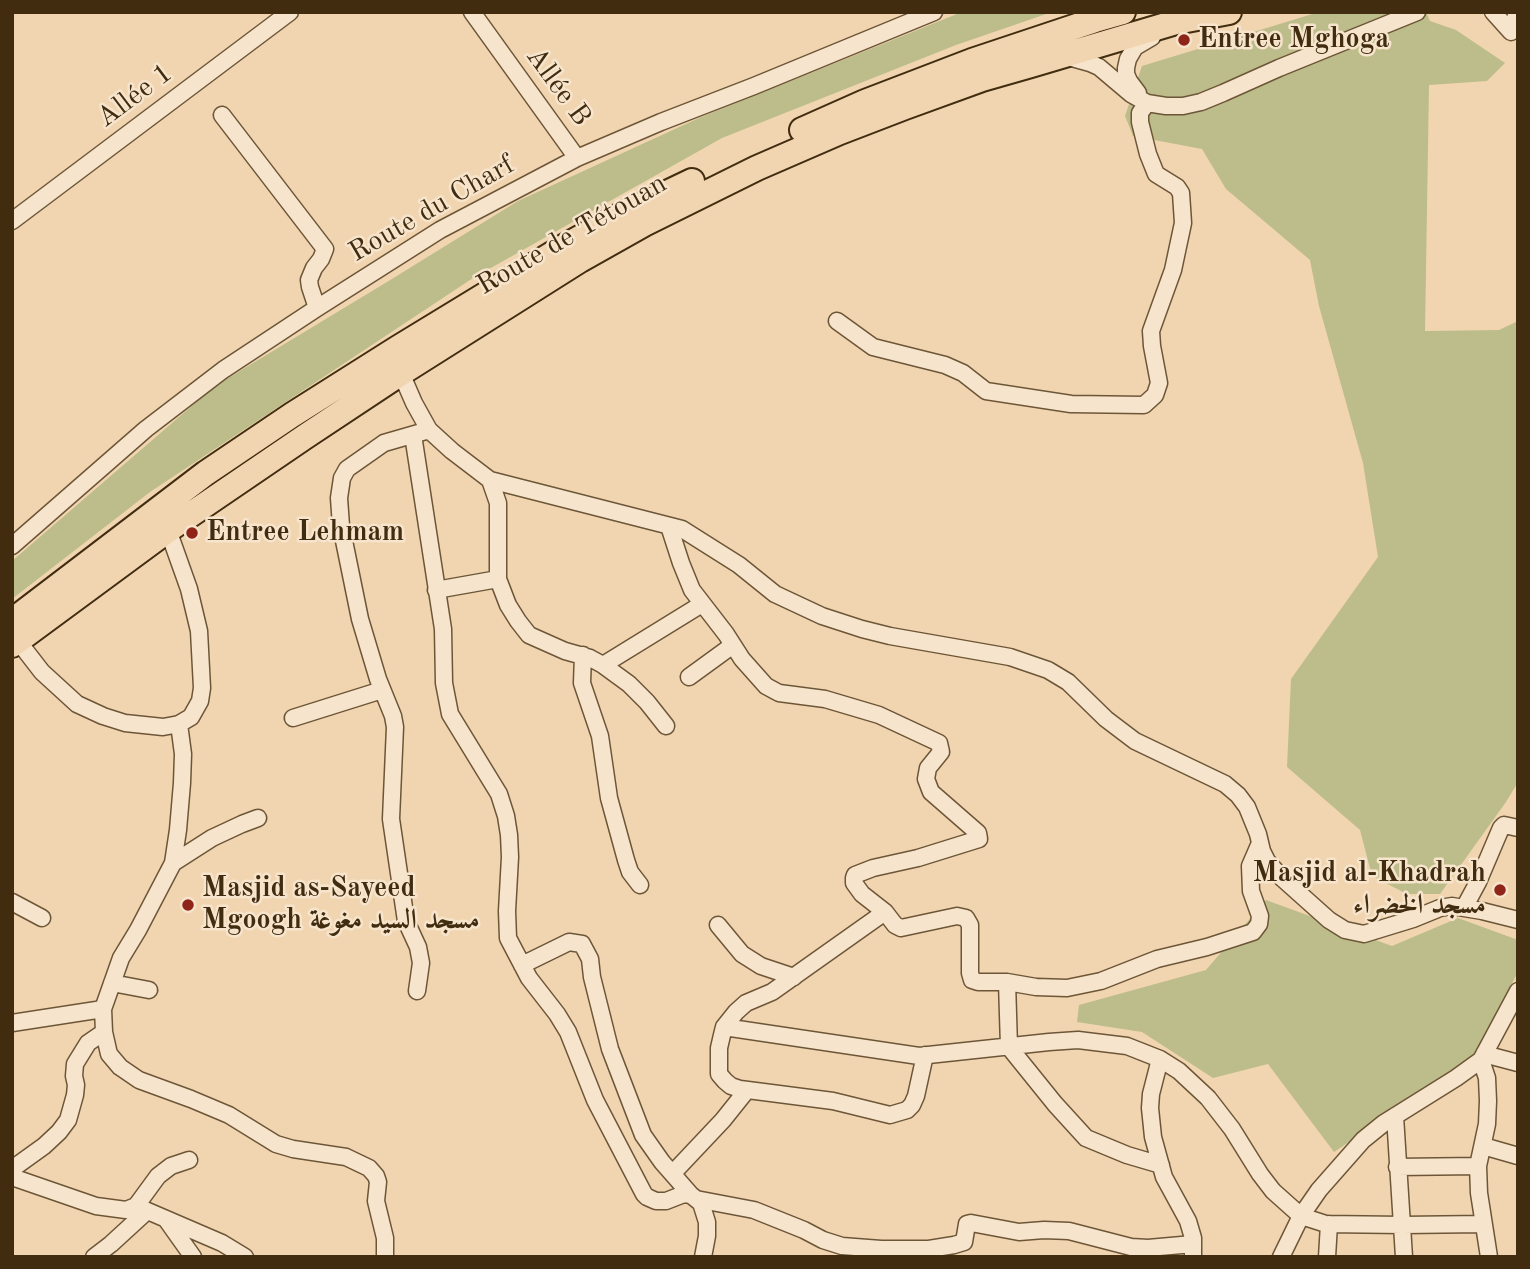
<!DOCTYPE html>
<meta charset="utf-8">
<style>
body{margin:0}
#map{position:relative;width:1530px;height:1269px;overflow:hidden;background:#f1d5b0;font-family:"Old Standard TT",serif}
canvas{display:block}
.frame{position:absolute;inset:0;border:14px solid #412c0f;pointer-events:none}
</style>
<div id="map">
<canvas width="1530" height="1269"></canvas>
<div class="frame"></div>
</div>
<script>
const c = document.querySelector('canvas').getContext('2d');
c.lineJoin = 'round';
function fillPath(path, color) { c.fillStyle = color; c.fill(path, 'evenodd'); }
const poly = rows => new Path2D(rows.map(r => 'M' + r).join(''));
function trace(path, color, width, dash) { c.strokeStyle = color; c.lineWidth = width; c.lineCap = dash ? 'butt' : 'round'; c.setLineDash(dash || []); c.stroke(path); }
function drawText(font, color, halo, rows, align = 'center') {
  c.font = font + ' "Old Standard TT",Amiri,serif'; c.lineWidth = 5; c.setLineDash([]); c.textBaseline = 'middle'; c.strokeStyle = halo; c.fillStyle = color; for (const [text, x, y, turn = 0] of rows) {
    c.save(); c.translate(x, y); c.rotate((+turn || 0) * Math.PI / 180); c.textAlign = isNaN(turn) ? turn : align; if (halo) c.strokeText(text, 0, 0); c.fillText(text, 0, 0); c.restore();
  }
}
const green = poly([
 [962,12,1052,12,956,45,722,138,473,278,150,492,12,599,12,561,215,386,387,282,518,201,699,118],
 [1319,12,1426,12,1430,21,1456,30,1505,63,1487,81,1429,85,1425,331,1499,330,1518,321,1518,782,1506,802,1440,894,1407,894,1372,876,1360,830,1287,767,1291,679,1378,557,1363,463,1319,306,1310,260,1226,189,1202,149,1133,136,1125,116,1142,66],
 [1266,900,1392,946,1458,918,1518,940,1518,972,1471,1060,1334,1152,1268,1064,1213,1078,1142,1032,1077,1022,1079,1005,1206,970]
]);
const minor = poly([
 [472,12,577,158],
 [1493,12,1511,32,1517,12],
 [1065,56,1090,63,1099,67,1131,94,1147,103,1166,106,1183,106,1201,102,1223,93,1279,68,1417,12],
 [1138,93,1129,81,1126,74,1126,68,1128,59,1135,47,1152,37],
 [222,115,325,249,321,259,314,268,309,280,310,287,317,308],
 [12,221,290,12],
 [837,321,873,347,945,365,963,373,986,391,1071,404,1144,405,1155,395,1159,383,1152,346,1151,331,1173,270,1183,223,1181,193,1177,187,1156,174,1148,154,1140,122,1140,113,1147,103],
 [401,373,414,403,429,430,384,443,347,469,342,478,339,498,341,526,360,619,378,679,393,716,395,727,391,819,406,921,418,947,421,963,417,991],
 [429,430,452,451,490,480,498,503,498,579,508,605,518,621,529,635,565,651,590,658,603,665,629,684,647,702,666,726],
 [413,435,443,629,444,683,450,714,499,794,506,816,509,835,510,857,507,911,508,938,529,978,557,1014,568,1032,595,1100,644,1194,647,1197,656,1201,666,1201,684,1194,691,1195,701,1203,707,1222,707,1236,703,1257],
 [490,480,682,529,739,565,775,594,822,616,862,629,890,636,1010,657,1048,670,1068,682,1106,719,1135,741,1225,784,1238,795,1247,807,1258,834,1262,851,1267,861,1282,878,1329,920,1345,930,1364,934,1413,919,1440,908,1452,906,1482,911,1518,920],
 [669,526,681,563,692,590,726,634,742,659,766,686,779,693,825,699,879,715,939,743,941,752,928,768,926,779,931,792,978,833,979,839,918,858,873,868,855,875,854,878,854,883,862,894,885,912,895,925,901,928,957,916,966,918,970,925,970,973,972,980,978,982,1007,982],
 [12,546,146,429,223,370,317,308,440,230,577,158,661,122,754,86,934,12],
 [436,590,498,579],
 [18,641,42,672,77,704,103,716,125,723,163,727,179,724,191,717,200,701,202,688,199,631,189,589,168,530],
 [583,655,582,683,600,736,609,798,626,860,630,872,640,885],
 [603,665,702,604],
 [689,677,733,645],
 [293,718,382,690],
 [173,863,178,830,182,783,183,754,179,724],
 [12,902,42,918],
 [1464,908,1478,882,1501,828,1504,825,1518,828],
 [885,912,772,992,746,1003,736,1012,724,1027,722,1035,719,1048,719,1074,725,1081,731,1086,740,1089,833,1101,890,1115,907,1110,912,1105,916,1096,925,1055],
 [718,925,742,954,761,966,794,977],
 [522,965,569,942,582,944,590,959,592,977,610,1049,643,1135,662,1162,691,1195],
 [112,983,149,990],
 [103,1009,121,958,138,930,173,863,212,838,242,824,258,818],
 [12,1023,103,1009,104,1032,109,1054,120,1067,139,1080,191,1099,229,1115,276,1144,293,1149,346,1157,369,1168,376,1176,378,1182,376,1201,385,1238,385,1257],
 [724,1027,919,1056,1049,1042,1078,1040,1127,1046,1160,1059,1179,1071,1208,1098,1232,1129,1260,1174,1273,1191,1301,1216,1326,1224,1403,1225,1483,1224],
 [1484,1054,1518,1063],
 [1160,1059,1151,1094,1150,1108,1153,1137,1164,1177,1188,1221,1193,1238,1193,1257],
 [1481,1060,1487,1078,1488,1101,1487,1124,1478,1166,1479,1193,1489,1257],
 [1395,1116,1404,1257],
 [1483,1146,1518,1156],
 [1161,1165,1127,1155,1086,1138,1055,1104,1009,1047,1007,982,1036,987,1067,988,1101,981,1157,959,1207,947,1253,932,1259,924,1260,916,1251,891,1250,866,1260,843],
 [1397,1167,1478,1166],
 [12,1169,44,1146,59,1132,68,1120,75,1095,76,1085,74,1076,75,1064,88,1043,104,1032],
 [673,1173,723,1120,747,1090],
 [12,1177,96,1206,126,1210,136,1206,158,1176,171,1166,189,1160],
 [696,1199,754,1210,804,1230,823,1240,842,1246,881,1249,929,1249,954,1245,964,1242,967,1224,971,1223,1019,1232,1044,1230,1069,1231,1131,1247,1148,1248,1193,1244],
 [136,1206,222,1243,245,1257],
 [166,1219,193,1257],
 [94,1257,111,1244,147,1211],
 [1281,1257,1301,1216,1319,1190,1363,1140,1384,1123,1456,1078,1481,1060,1518,991],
 [1327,1257,1329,1224]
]);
const highway = poly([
 [802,130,865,102,972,61,1095,20,1123,12],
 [12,621,206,473,292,415,398,348,567,245,621,215,692,181],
 [12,645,168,530,306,436,401,373,580,260,644,224,757,168,840,132,905,107,982,79,1031,65,1176,22,1229,12]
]);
const markers = [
 [1184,40,7,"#8f2418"],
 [192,533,7,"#8f2418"],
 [1500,890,7,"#8f2418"],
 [188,905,7,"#8f2418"]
];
const poiNames = [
 ["Entree Mghoga",1198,40],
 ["Entree Lehmam",206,533],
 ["Masjid al-Khadrah",1486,874,"right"],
 ["مسجد الخضراء",1486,906,"right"],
 ["Masjid as-Sayeed",202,889],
 ["Mgoogh مسجد السيد مغوغة",202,921]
];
const streetNames = [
 ["Allée B",558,87,54],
 ["Allée 1",135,96,-37],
 ["Route du Charf",432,209,-30],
 ["Route de Tétouan",572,235,-30]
];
fillPath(green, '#bcbd8a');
trace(minor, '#6d5637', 19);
trace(highway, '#412c0f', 28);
trace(minor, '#f6e4cc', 16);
trace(highway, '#f1d5b0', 24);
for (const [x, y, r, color] of markers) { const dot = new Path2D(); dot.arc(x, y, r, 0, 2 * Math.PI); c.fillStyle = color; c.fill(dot); trace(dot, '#f6e4cc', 2.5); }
drawText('bold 28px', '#412c0f', '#f6e4cc', poiNames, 'left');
drawText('28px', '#412c0f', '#f6e4cc', streetNames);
</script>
